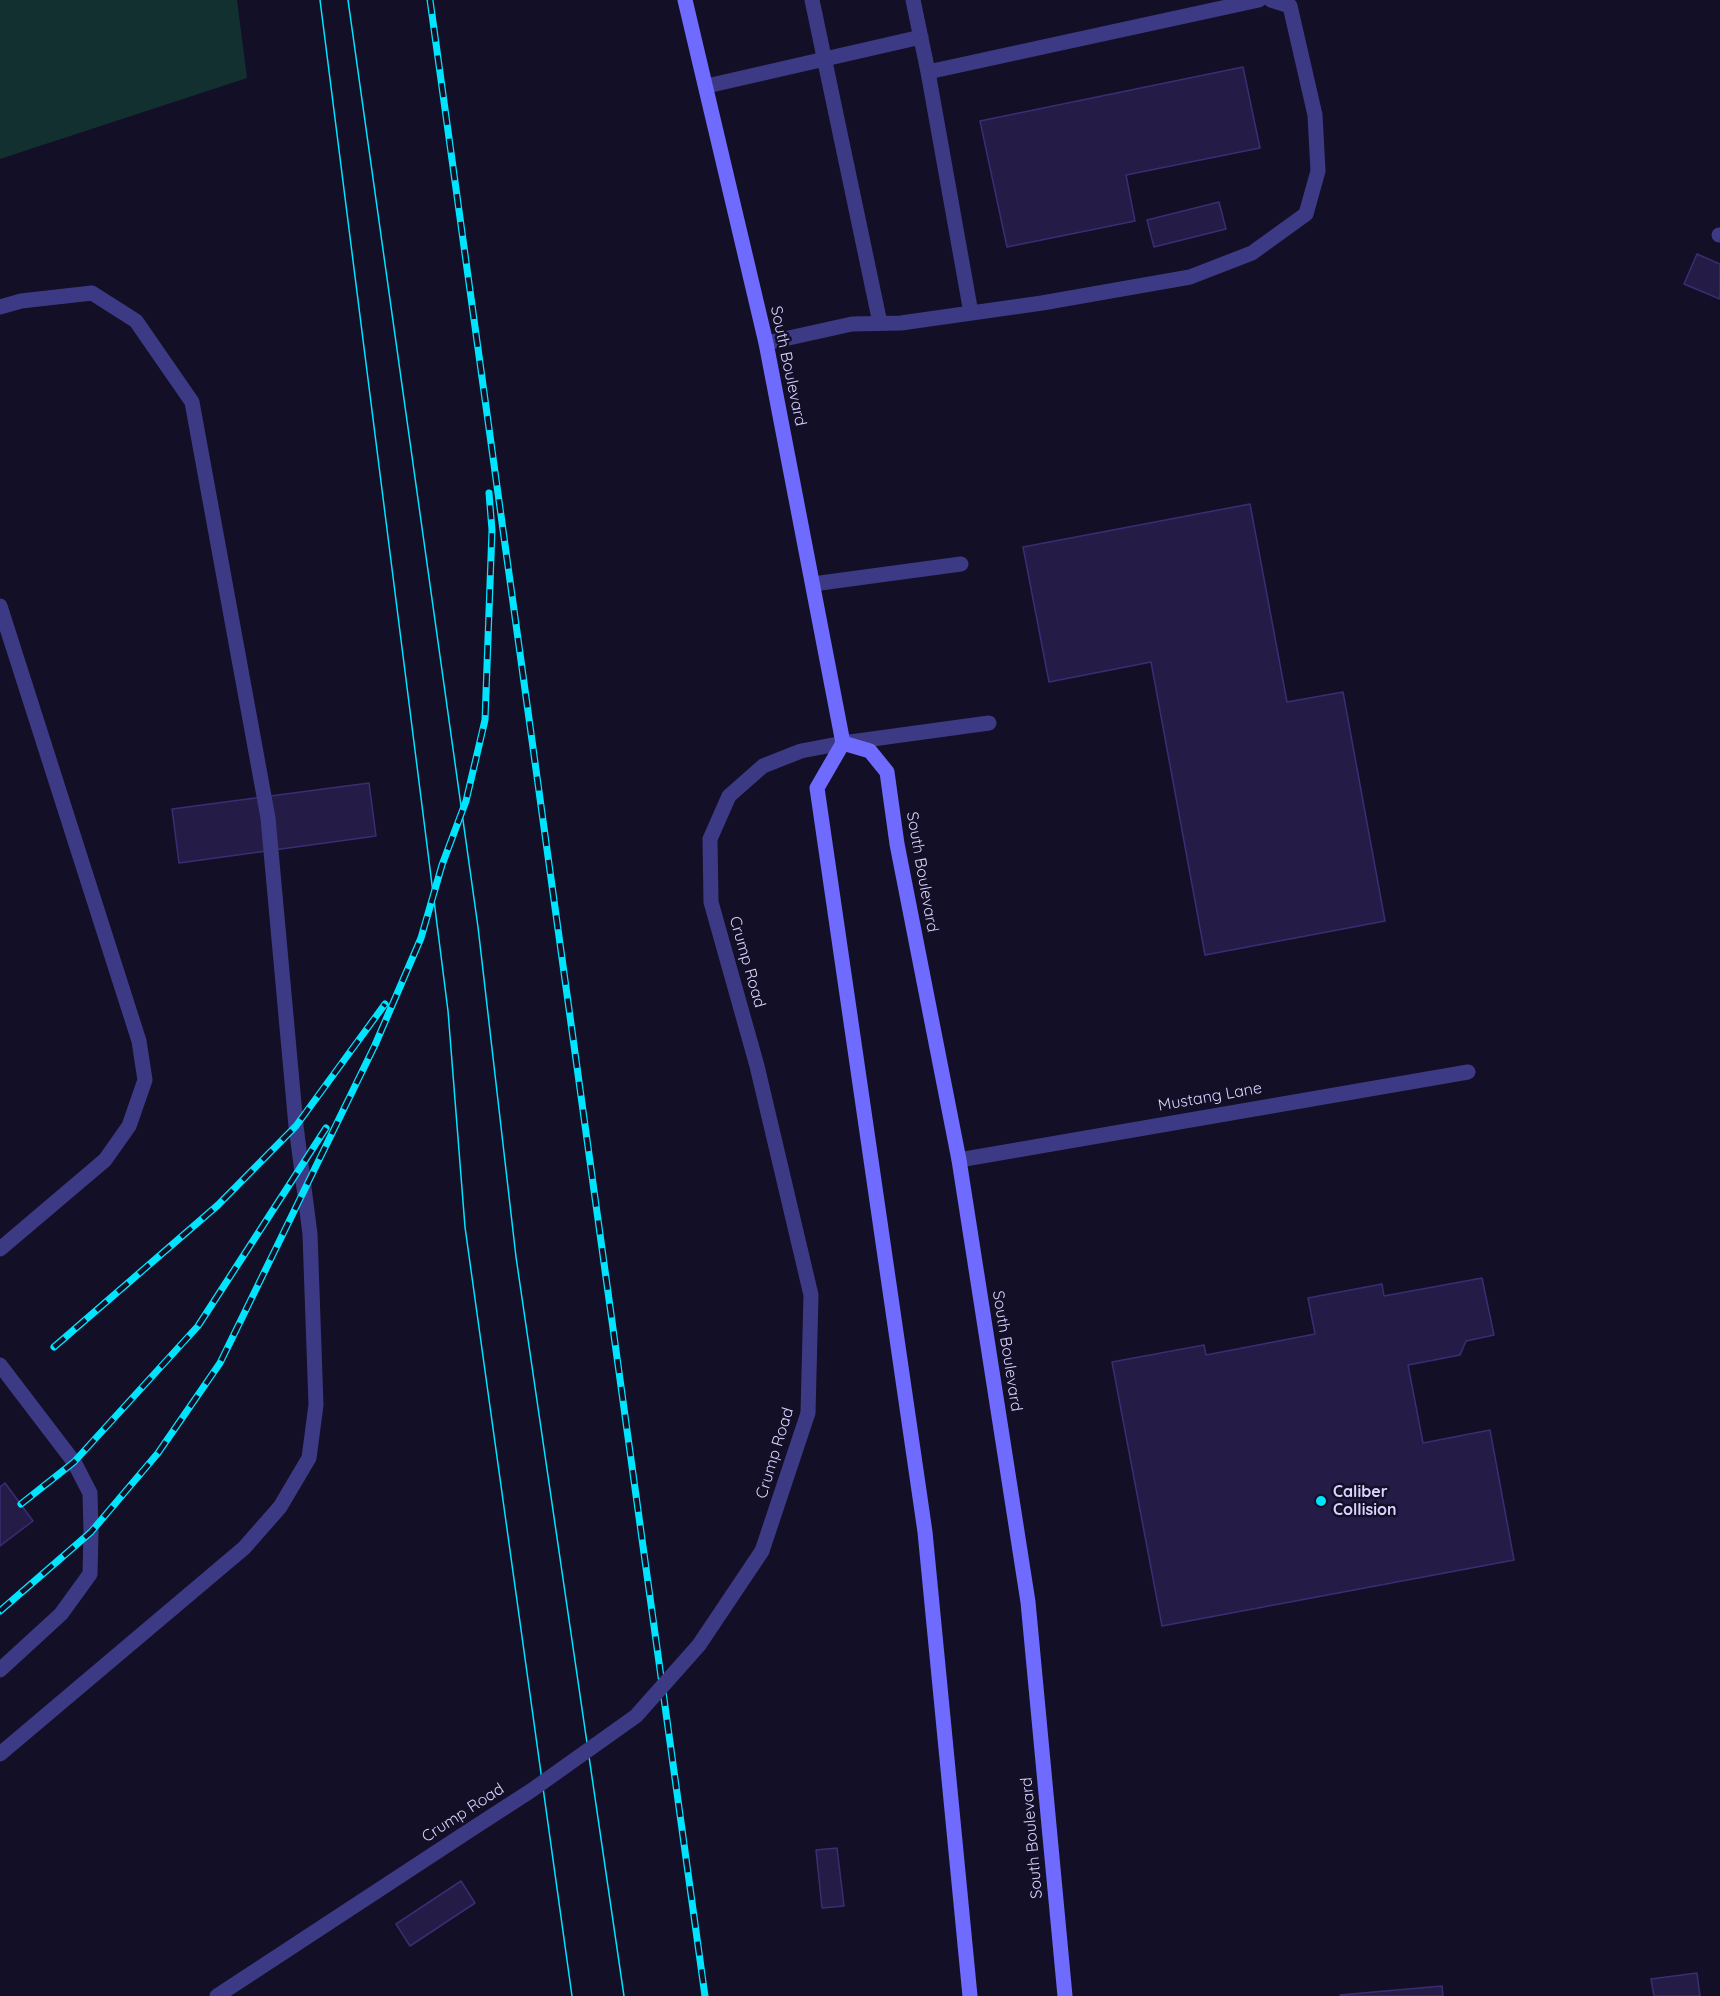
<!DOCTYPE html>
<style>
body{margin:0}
canvas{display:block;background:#130f26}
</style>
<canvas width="1720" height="1996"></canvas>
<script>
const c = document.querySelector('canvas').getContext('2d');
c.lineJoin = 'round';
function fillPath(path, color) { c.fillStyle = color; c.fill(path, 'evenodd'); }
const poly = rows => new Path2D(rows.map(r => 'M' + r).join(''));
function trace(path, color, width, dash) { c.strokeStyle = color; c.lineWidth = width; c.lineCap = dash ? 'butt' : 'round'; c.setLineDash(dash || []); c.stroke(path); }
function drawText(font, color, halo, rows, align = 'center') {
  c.font = font + ' Quicksand,sans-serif'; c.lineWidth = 5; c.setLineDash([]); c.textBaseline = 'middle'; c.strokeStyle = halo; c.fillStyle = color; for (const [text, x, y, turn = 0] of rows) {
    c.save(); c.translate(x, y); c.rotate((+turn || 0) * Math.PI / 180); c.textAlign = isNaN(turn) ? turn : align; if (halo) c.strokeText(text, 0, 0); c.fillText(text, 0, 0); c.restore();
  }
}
const green = poly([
 [0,0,237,0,247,78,0,159]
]);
const building = poly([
 [1243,67,1260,148,1126,175,1135,221,1007,247,980,121,1243,67],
 [1219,202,1226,229,1154,247,1147,220,1219,202],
 [1697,254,1720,264,1720,299,1684,284,1697,254],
 [1250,504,1287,702,1343,692,1385,921,1205,955,1151,662,1049,682,1023,547,1250,504],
 [369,783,376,836,179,863,172,809,369,783],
 [1482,1278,1494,1335,1466,1341,1460,1355,1408,1365,1423,1443,1490,1430,1514,1560,1162,1626,1112,1362,1204,1345,1206,1355,1315,1334,1308,1298,1382,1284,1384,1296,1482,1278],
 [5,1483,33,1521,0,1546,0,1487,5,1483],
 [837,1848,844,1906,822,1908,816,1850,837,1848],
 [461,1881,475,1903,410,1946,396,1924,461,1881],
 [1697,1973,1700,1996,1654,1996,1651,1979,1697,1973],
 [1442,1986,1443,1996,1340,1996,1340,1995,1442,1986]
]);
const service = poly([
 [812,0,880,323],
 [913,0,928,72],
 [707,86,921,37],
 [1719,235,1720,235],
 [971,313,928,72,1259,0],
 [766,343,852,324,901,323,1042,303,1190,277,1252,253,1306,214,1318,171,1315,115,1290,6,1271,0],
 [813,584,961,564],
 [0,606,139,1041,145,1080,129,1126,105,1160,0,1249],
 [843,743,989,723]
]);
const minor = poly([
 [0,307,21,301,92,293,136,321,192,402,268,818,296,1126,310,1234,316,1405,309,1458,280,1507,244,1548,0,1754],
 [959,1160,1468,1072],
 [0,1365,74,1462,90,1493,91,1532,90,1574,61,1614,0,1670]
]);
const tertiary = poly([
 [762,1551,808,1413,811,1295,757,1066,711,902,710,839,729,796,763,766,801,751,843,743],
 [217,1996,461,1836]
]);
const secondary = poly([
 [685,0,766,343,843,743,817,788,925,1532,970,1996],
 [843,743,870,751,887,772,897,844,959,1160,1028,1602,1065,1996]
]);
const tram = poly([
 [320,0,448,1011,465,1227,572,1996],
 [348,0,478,927,516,1257,624,1996]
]);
const rail = poly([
 [430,0,705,1996],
 [54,1347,218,1205,296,1126,385,1004],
 [21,1504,74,1462,198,1326,326,1128],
 [0,1611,91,1532,158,1453,220,1363,375,1045,421,938,442,865,466,801,485,720,492,530,489,493]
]);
const tertiaryBridge = poly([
 [461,1836,532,1790,636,1716,699,1645,762,1551]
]);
const markers = [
 [1321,1501,6,"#00e5ff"]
];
const streetNames = [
 ["South Boulevard",788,366,78],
 ["South Boulevard",922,872,80],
 ["Crump Road",747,962,74],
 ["Mustang Lane",1210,1097,-10],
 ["South Boulevard",1007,1351,81],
 ["Crump Road",775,1453,-73],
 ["Crump Road",463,1813,-33],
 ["South Boulevard",1032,1838,-95]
];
const poiNames = [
 ["Caliber",1333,1492],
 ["Collision",1333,1510]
];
fillPath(green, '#12302f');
fillPath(building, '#241b47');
trace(building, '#3b2d73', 1.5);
trace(service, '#3d3a85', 15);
trace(minor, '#3d3a85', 15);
trace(tertiary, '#3d3a85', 15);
trace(secondary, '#6f6bff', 15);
trace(tram, '#00e5ff', 1.5);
trace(rail, '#00e5ff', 7);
trace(rail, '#130f26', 4.5, [14]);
trace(tertiaryBridge, '#3d3a85', 15);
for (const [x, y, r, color] of markers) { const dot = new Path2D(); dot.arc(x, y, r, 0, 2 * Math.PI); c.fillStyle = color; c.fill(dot); trace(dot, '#130f26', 2); }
drawText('16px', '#d9d4ff', '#130f26', streetNames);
drawText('bold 16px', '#d9d4ff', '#130f26', poiNames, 'left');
</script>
